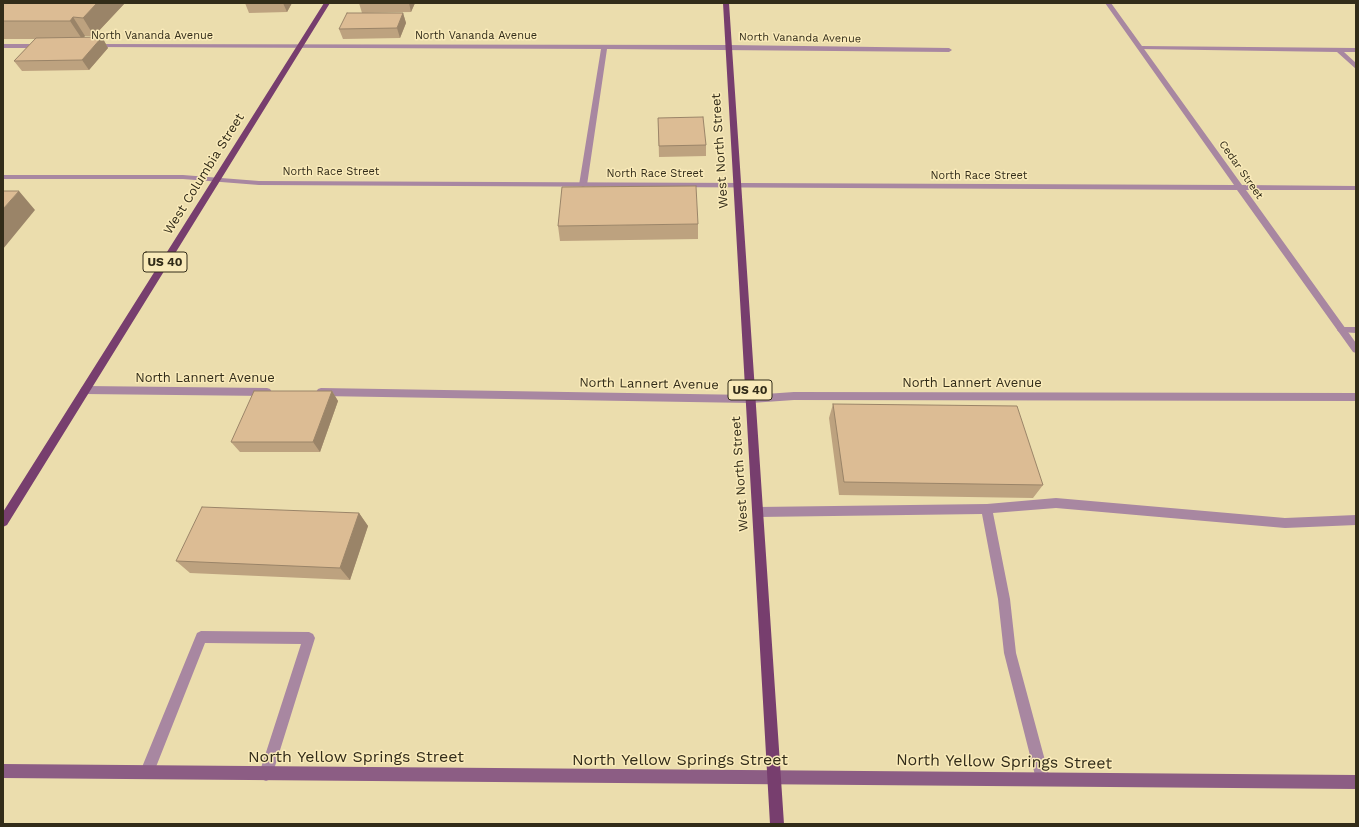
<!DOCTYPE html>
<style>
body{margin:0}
#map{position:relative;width:1359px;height:827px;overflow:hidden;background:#ebddad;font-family:"Work Sans",sans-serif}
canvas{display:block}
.frame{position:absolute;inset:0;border:4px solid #322c19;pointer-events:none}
</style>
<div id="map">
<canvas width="1359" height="827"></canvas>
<div class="frame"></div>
</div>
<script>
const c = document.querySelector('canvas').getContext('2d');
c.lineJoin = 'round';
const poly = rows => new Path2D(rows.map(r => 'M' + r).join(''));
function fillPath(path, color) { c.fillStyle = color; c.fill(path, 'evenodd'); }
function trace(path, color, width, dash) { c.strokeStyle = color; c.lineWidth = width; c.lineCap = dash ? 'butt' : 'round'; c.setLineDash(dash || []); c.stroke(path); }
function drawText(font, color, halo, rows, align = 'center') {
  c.font = font + ' "Work Sans",sans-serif'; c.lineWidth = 3; c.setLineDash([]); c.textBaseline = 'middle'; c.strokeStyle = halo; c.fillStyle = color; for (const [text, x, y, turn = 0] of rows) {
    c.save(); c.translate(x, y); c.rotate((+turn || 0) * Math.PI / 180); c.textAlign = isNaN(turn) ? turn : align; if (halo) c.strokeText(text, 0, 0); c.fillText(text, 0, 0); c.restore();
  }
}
const lane = poly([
 [3,44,43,44,46,46,43,48,3,48,3,44],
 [93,44,729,45,949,48,952,50,949,52,607,49,587,185,583,187,579,185,601,49,91,47,90,46,93,44],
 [1141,46,1356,48,1356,52,1344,52,1356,63,1356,69,1337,52,1139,49,1138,48,1141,46],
 [1342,327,1356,327,1356,333,1339,332,1337,330,1342,327],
 [85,386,267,388,270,389,272,392,270,395,267,396,85,394,82,393,80,390,82,387,85,386],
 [321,388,751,395,794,392,1356,393,1356,401,794,400,751,403,321,396,318,395,316,392,318,389,321,388],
 [1056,498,1285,518,1356,515,1356,525,1285,528,1056,508,993,513,1010,599,1016,653,1050,779,1048,784,1043,786,1038,784,1036,779,1004,653,998,599,982,514,758,517,754,515,753,512,754,509,758,507,987,504,1056,498],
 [201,631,309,632,313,634,315,638,271,779,266,781,261,779,259,774,301,644,205,643,152,777,147,779,142,777,140,772,197,633,201,631]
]);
const street = poly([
 [1105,3,1111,3,1242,185,1356,186,1356,190,1246,190,1356,343,1356,353,1353,352,1237,190,259,185,183,179,3,179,3,175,183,175,259,181,1234,185,1105,3]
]);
const secondary = poly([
 [3,764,1356,775,1356,789,3,778,3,764]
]);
const primary = poly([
 [324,3,330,3,7,525,3,527,3,512,324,3],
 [723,3,729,3,784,824,770,824,723,3]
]);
const wall = poly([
 [3,3,125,3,94,36,85,36,83,38,102,37,108,48,89,70,22,71,14,61,35,39,3,39],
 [245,3,292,3,287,12,249,13],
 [359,3,415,3,411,12,362,13],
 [403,13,406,23,400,38,343,39,339,29],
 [658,118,706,145,706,156,659,157],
 [698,224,698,239,560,241,558,226],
 [332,391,338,401,320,452,240,452,231,442],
 [833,404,1043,485,1033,498,839,495,829,418],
 [359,513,368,526,350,580,190,573,176,561]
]);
const shadedWall = poly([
 [97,3,125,3,94,36,83,18],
 [283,3,292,3,287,12],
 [409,3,415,3,411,12],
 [403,13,406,23,400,38,397,28],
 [73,17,85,36,82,39,70,21],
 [102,37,108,48,89,70,82,60],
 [19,191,35,210,3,249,3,209],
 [332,391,338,401,320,452,313,442],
 [359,513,368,526,350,580,340,568]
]);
const building = poly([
 [3,3,97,3,83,18,73,17,70,21,3,21,3,3],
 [347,13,403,13,397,28,339,29,347,13],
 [102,37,82,60,14,61,36,38,102,37],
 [703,117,706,145,659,146,658,118,703,117],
 [696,186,698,224,558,226,562,187,696,186],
 [3,191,19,191,3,209,3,191],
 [254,391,332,391,313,442,231,442,254,391],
 [833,404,1017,406,1043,485,844,482,833,404],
 [202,507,359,513,340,568,176,561,202,507]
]);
const farStreetnames = [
 ["North Vananda Avenue",152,36],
 ["North Vananda Avenue",476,36],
 ["North Vananda Avenue",800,38,1],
 ["Cedar Street",1241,170,55],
 ["North Race Street",331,172],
 ["North Race Street",655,174],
 ["North Race Street",979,176]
];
const shields = [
 [165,262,44],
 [750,390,44]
];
const shieldNames = [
 ["US 40",165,262],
 ["US 40",750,390]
];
const streetNames = [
 ["West North Street",720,151,-94],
 ["West Columbia Street",204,174,-58],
 ["North Lannert Avenue",205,378],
 ["North Lannert Avenue",972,383],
 ["North Lannert Avenue",649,384,1],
 ["West North Street",740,474,-94]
];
const nearStreetnames = [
 ["North Yellow Springs Street",356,757],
 ["North Yellow Springs Street",680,760],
 ["North Yellow Springs Street",1004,762,1]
];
fillPath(lane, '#a887a1');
fillPath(street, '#a887a1');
fillPath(secondary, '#8c5d84');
fillPath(primary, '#773e6e');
fillPath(wall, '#bda27f');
fillPath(shadedWall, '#9a8468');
fillPath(building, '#dcbc94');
trace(building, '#9a8468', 1);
drawText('11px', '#322c19', '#f9eab9', farStreetnames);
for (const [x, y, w] of shields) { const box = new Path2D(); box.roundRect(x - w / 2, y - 10, w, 20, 3); c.fillStyle = '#f9eab9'; c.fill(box); trace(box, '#322c19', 1); }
drawText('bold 12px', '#322c19', null, shieldNames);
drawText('13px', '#322c19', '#f9eab9', streetNames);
drawText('16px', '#322c19', '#f9eab9', nearStreetnames);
</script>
